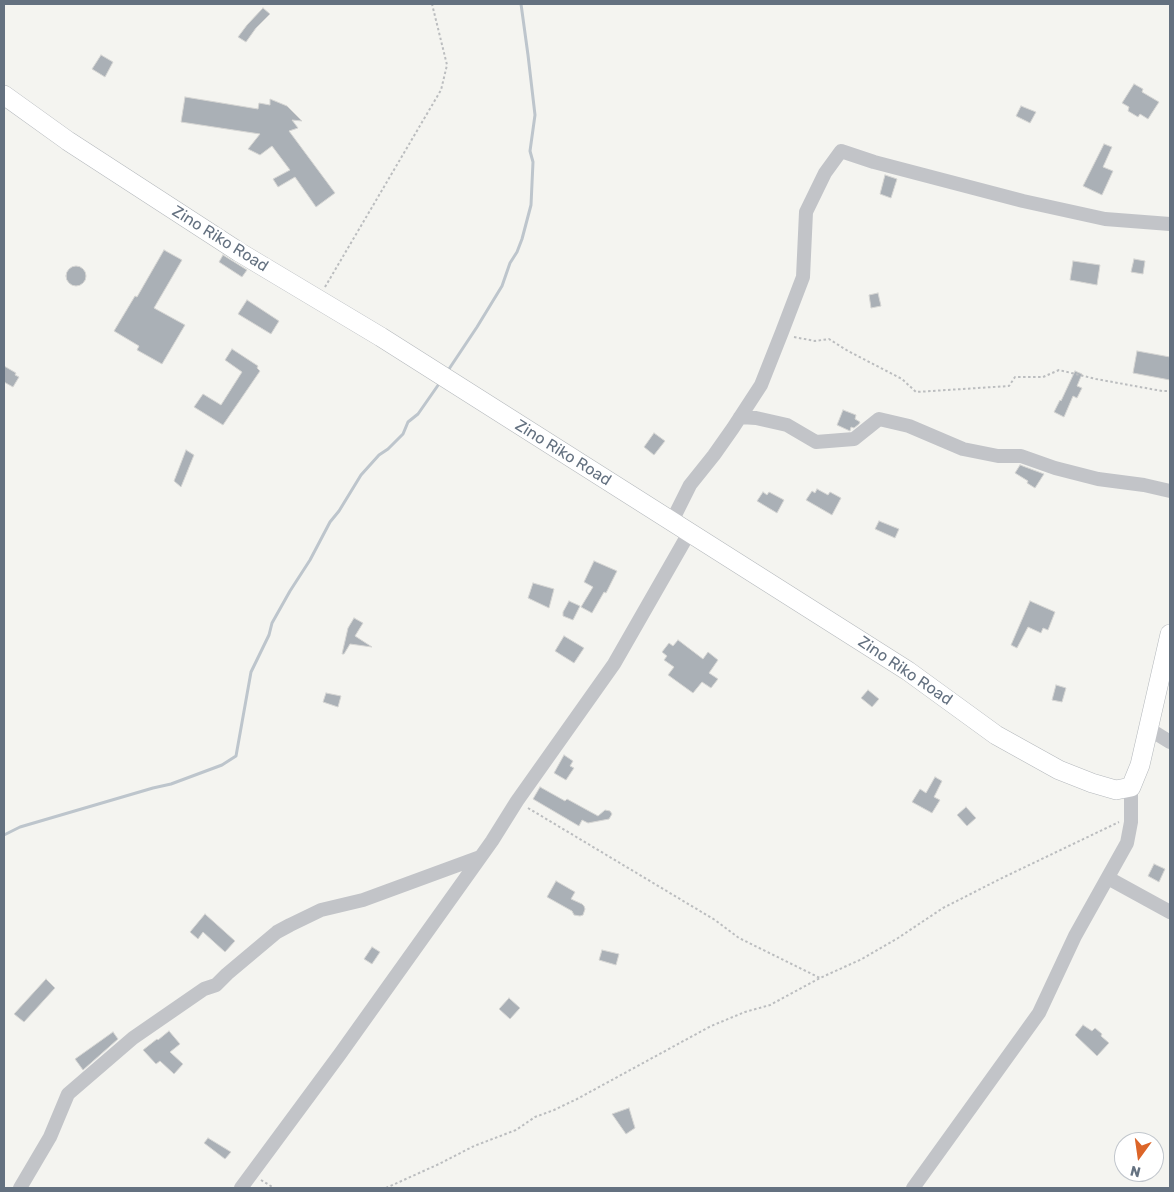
<!DOCTYPE html>
<style>
body{margin:0}
#map{position:relative;width:1174px;height:1192px;overflow:hidden;background:#f4f4f0;font-family:Rubik,sans-serif}
canvas{display:block}
.frame{position:absolute;inset:0;border:5px solid #647180;pointer-events:none}
.north{position:absolute;left:1114px;top:1132px;width:50px;height:50px;box-sizing:border-box;background:#fff;border:1px solid #c1c6cc;border-radius:50%;rotate:194deg;font-size:14px;font-weight:700;line-height:20px;text-align:center;color:#647180}
.north::after{content:'';display:block;margin:auto;width:18px;height:22px;background:#dc6528;clip-path:polygon(50% 0,100% 100%,50% 72%,0 100%)}
</style>
<div id="map">
<canvas width="1174" height="1192"></canvas>
<div class="frame"></div>
<div class="north">N</div>
</div>
<script>
const c = document.querySelector('canvas').getContext('2d');
c.lineJoin = 'round';
const poly = rows => new Path2D(rows.map(r => 'M' + r).join(''));
function trace(path, color, width, dash) { c.strokeStyle = color; c.lineWidth = width; c.lineCap = dash ? 'butt' : 'round'; c.setLineDash(dash || []); c.stroke(path); }
function fillPath(path, color) { c.fillStyle = color; c.fill(path, 'evenodd'); }
function drawText(font, color, halo, rows, align = 'center') {
  c.font = font + ' Rubik,sans-serif'; c.lineWidth = 5; c.setLineDash([]); c.textBaseline = 'middle'; c.strokeStyle = halo; c.fillStyle = color; for (const [text, x, y, turn = 0] of rows) {
    c.save(); c.translate(x, y); c.rotate((+turn || 0) * Math.PI / 180); c.textAlign = isNaN(turn) ? turn : align; if (halo) c.strokeText(text, 0, 0); c.fillText(text, 0, 0); c.restore();
  }
}
const stream = poly([
 [447,372,477,327,502,286,510,263,517,252,522,239,531,205,533,162,530,151,535,115,528,55,521,4],
 [4,835,20,827,153,788,171,784,222,765,236,756,251,672,269,635,272,623,290,591,310,560,330,522,339,511,361,475,379,455,388,449,403,434,408,422,418,414,441,381]
]);
const building = poly([
 [263,8,270,14,256,28,246,42,238,37,247,25,263,8],
 [101,55,113,62,105,77,92,69,101,55],
 [1134,84,1143,89,1142,92,1159,102,1148,119,1140,114,1138,117,1128,111,1129,107,1122,103,1134,84],
 [185,97,258,109,259,103,270,105,270,99,287,106,302,121,292,120,298,128,289,131,335,193,316,207,295,177,278,187,273,179,290,170,272,146,260,155,248,149,260,134,181,122,185,97],
 [1021,106,1036,112,1030,123,1016,116,1021,106],
 [1104,144,1112,147,1103,167,1113,171,1102,195,1083,186,1104,144],
 [885,175,897,179,891,198,880,194,885,175],
 [164,250,182,260,154,308,185,325,162,364,137,350,139,346,114,331,135,296,137,297,164,250],
 [223,255,247,270,242,277,219,262,223,255],
 [1134,259,1145,261,1143,274,1131,272,1134,259],
 [1073,261,1100,265,1097,285,1070,280,1073,261],
 '66 276a10 10 0 1 1 20 0a10 10 0 1 1-20 0Z',
 [878,293,881,306,871,308,869,295,878,293],
 [247,300,279,321,271,334,238,314,247,300],
 [232,349,258,366,257,368,260,371,223,425,194,407,203,394,221,405,242,372,225,360,232,349],
 [1137,351,1170,357,1170,380,1133,373,1137,351],
 [4,366,16,373,15,375,19,377,13,387,4,382,4,366],
 [1075,371,1082,374,1077,386,1082,388,1077,398,1073,396,1064,417,1054,412,1060,400,1061,401,1075,371],
 [843,410,856,415,855,419,860,422,859,424,854,428,851,427,850,431,837,425,843,410],
 [654,433,665,441,654,455,644,447,654,433],
 [186,450,194,455,181,487,174,481,186,450],
 [1020,465,1044,474,1035,488,1027,483,1028,481,1015,473,1020,465],
 [817,489,828,495,830,492,841,498,832,515,806,500,812,491,815,493,817,489],
 [763,492,767,495,769,492,784,500,777,513,757,501,763,492],
 [879,521,899,529,895,538,875,529,879,521],
 [594,561,617,571,606,593,604,592,592,613,581,607,593,587,584,582,594,561],
 [533,583,554,589,549,608,528,598,533,583],
 [569,601,580,606,573,620,563,616,563,612,569,601],
 [1030,601,1055,612,1048,630,1043,628,1041,633,1028,627,1017,648,1011,645,1030,601],
 [354,618,363,623,355,636,372,647,350,644,344,654,342,654,348,628,354,618],
 [564,636,584,648,574,663,555,651,564,636],
 [678,640,703,659,708,652,718,660,709,673,718,679,711,688,702,682,693,693,668,675,674,667,664,660,667,656,662,652,669,643,673,646,678,640],
 [1056,685,1066,688,1062,702,1052,700,1056,685],
 [868,690,879,699,872,707,861,698,868,690],
 [326,693,341,696,338,707,323,702,326,693],
 [564,755,573,761,570,766,574,768,566,780,554,773,564,755],
 [935,777,942,781,934,797,940,800,932,813,912,802,920,789,926,793,935,777],
 [540,787,565,801,567,799,598,816,605,810,610,811,612,814,609,819,588,823,582,820,579,826,533,799,540,787],
 [966,807,976,818,967,826,957,815,966,807],
 [1154,864,1165,869,1159,882,1148,876,1154,864],
 [556,881,575,892,571,899,582,904,584,906,585,909,583,915,580,916,574,915,572,911,547,897,556,881],
 [205,914,235,941,225,952,203,932,198,939,190,932,205,914],
 [372,947,380,952,372,964,364,959,372,947],
 [602,950,619,954,616,965,599,960,602,950],
 [46,979,55,988,24,1022,14,1014,46,979],
 [509,998,520,1008,510,1019,499,1009,509,998],
 [1083,1025,1092,1031,1095,1028,1102,1034,1101,1036,1109,1043,1097,1056,1075,1035,1083,1025],
 [169,1031,180,1044,170,1052,183,1064,174,1074,160,1061,156,1064,143,1050,157,1039,158,1040,169,1031],
 [113,1032,118,1039,83,1070,75,1059,113,1032],
 [629,1108,635,1128,626,1134,612,1114,629,1108],
 [208,1138,231,1152,225,1159,204,1143,208,1138]
]);
const path = poly([
 [325,287,441,90,447,65,432,4],
 [794,337,815,341,829,339,848,351,902,379,916,392,1009,386,1015,377,1043,377,1059,370,1096,379,1162,391,1170,391],
 [528,808,715,920,739,938,820,978],
 [261,1180,274,1188],
 [386,1188,439,1164,474,1146,516,1130,535,1117,554,1110,577,1099,711,1026,745,1012,770,1005,820,978,862,959,898,938,943,908,1000,879,1119,822]
]);
const street = poly([
 [740,417,756,418,787,425,816,442,854,439,879,419,909,426,963,449,998,456,1021,456,1055,468,1098,479,1144,485,1170,491],
 [672,521,690,485,714,455,733,428,761,385,782,332,803,277,806,212,825,173,841,151,874,162,1023,201,1105,219,1170,224],
 [1149,729,1170,742],
 [1108,878,1170,912],
 [20,1188,50,1137,68,1094,133,1038,204,989,216,985,227,974,277,932,290,925,321,910,363,900,480,857],
 [241,1188,340,1054,492,841,517,801,614,664,689,533],
 [913,1188,1039,1013,1075,936,1127,843,1131,822,1131,787]
]);
const secondary = poly([
 [4,95,68,141,239,252,381,337,908,671,996,735,1059,770,1092,783,1116,790,1131,787,1140,765,1170,634]
]);
const streetNames = [
 ["Zino Riko Road",220,239,32],
 ["Zino Riko Road",563,453,32],
 ["Zino Riko Road",905,671,34]
];
trace(stream, '#bdc5cc', 3);
fillPath(building, '#aab0b6');
trace(building, '#d5d5d3', 1);
trace(secondary, '#b4b8bc', 20);
trace(path, '#bbbdbf', 2, [2.5, 2.5]);
trace(street, '#c2c4c8', 14);
trace(secondary, '#fff', 19);
drawText('16px', '#647180', '#fff', streetNames);
</script>
